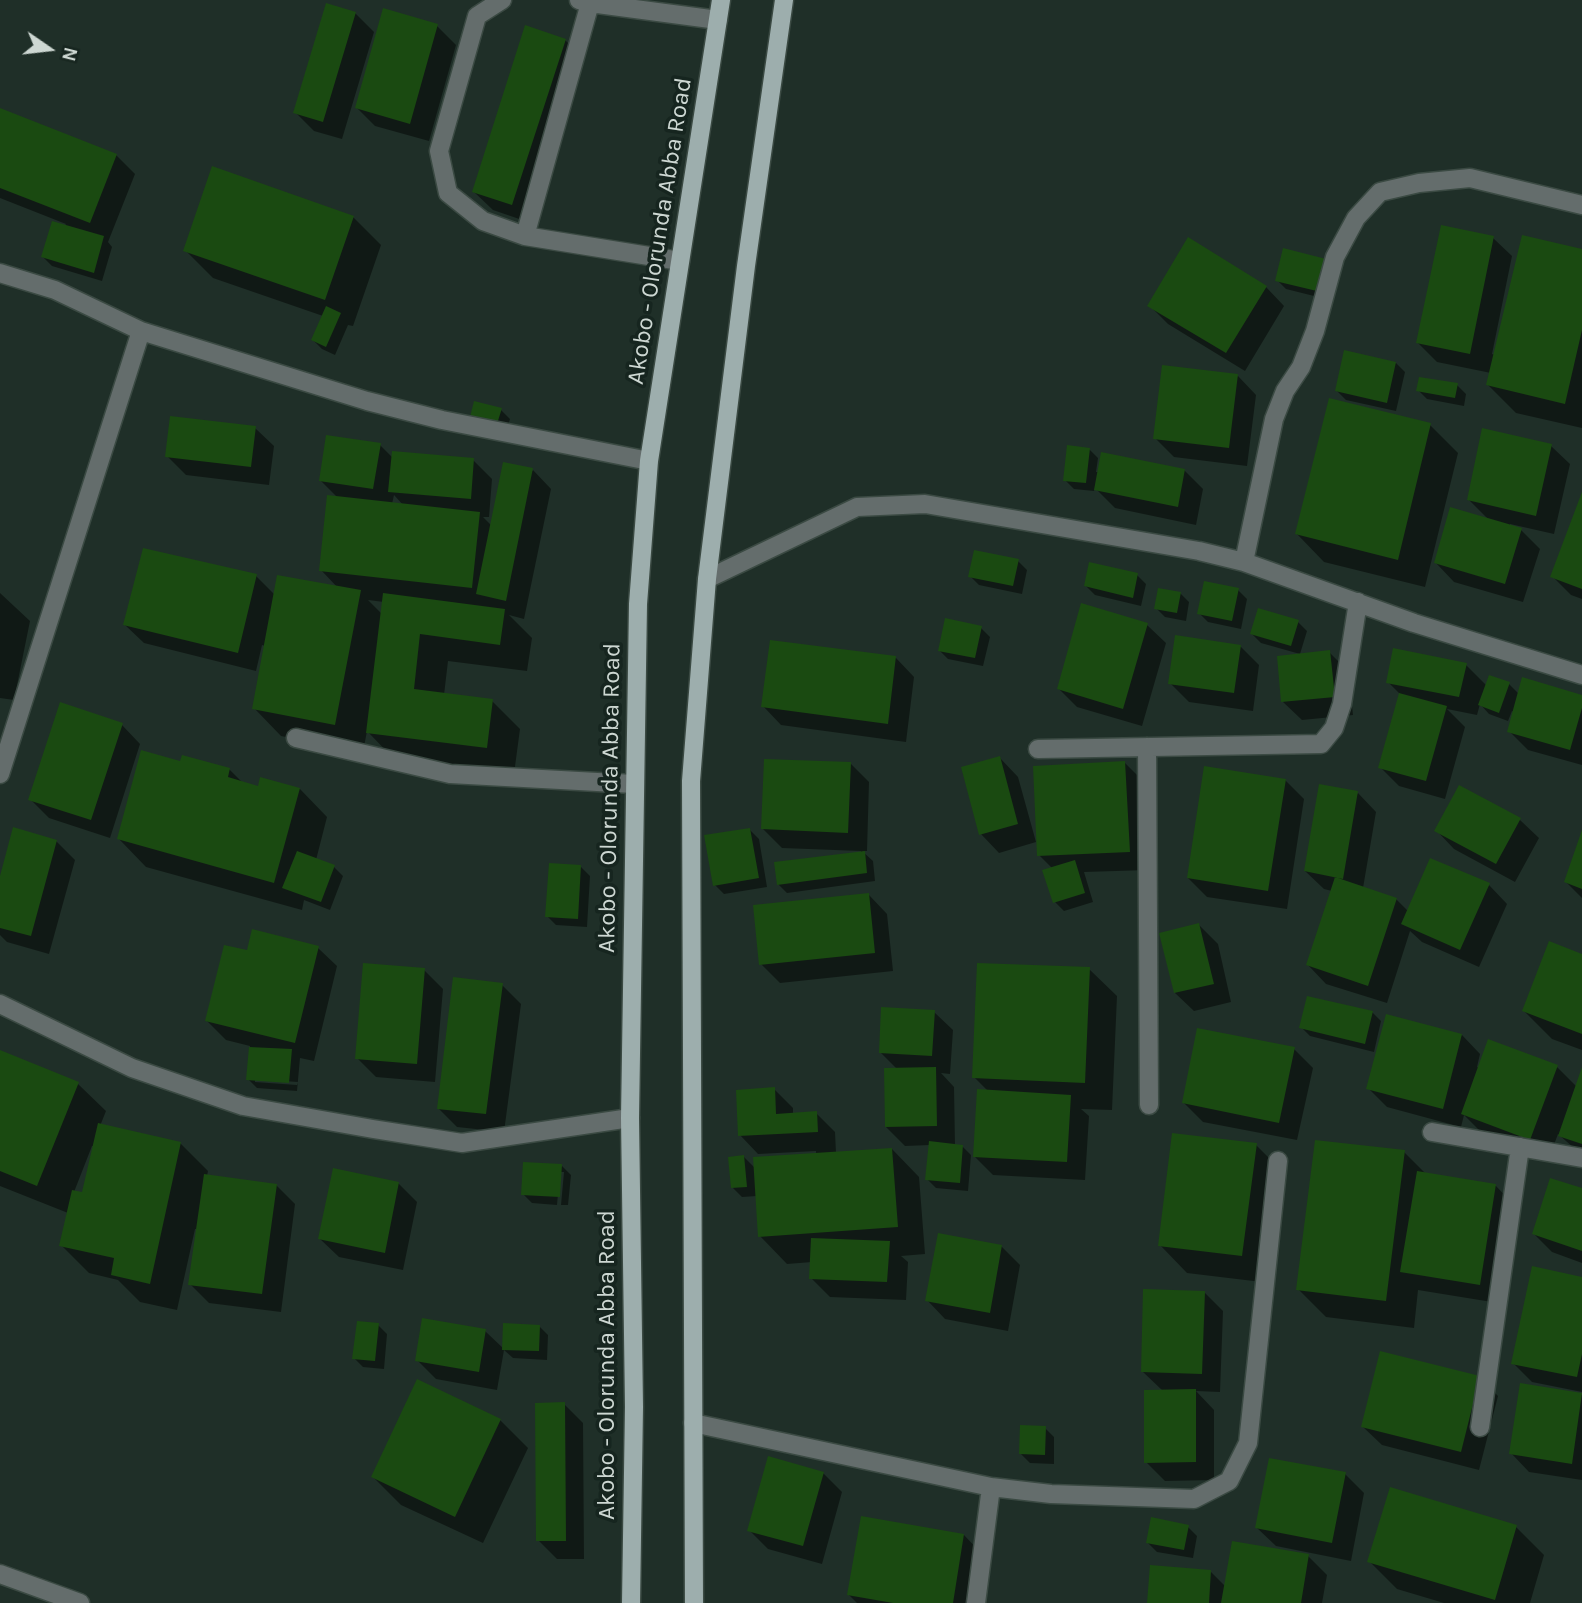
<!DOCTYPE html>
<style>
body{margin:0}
#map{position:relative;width:1582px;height:1603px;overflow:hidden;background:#1f2f28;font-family:Karla,sans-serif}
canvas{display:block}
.north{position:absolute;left:14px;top:14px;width:70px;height:70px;-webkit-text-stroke:5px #16251f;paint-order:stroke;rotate:104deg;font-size:19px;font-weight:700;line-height:28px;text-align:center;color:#cdd7d2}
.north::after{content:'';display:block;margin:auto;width:24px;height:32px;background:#cdd7d2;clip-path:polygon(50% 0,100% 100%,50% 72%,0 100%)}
</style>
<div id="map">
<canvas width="1582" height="1603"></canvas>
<div class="north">N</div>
</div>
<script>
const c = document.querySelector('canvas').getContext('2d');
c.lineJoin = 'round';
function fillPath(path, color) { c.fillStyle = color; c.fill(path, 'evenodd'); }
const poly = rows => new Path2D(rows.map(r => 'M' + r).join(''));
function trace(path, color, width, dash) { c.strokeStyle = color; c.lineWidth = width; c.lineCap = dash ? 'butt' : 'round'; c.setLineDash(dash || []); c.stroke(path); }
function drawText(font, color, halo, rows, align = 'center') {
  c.font = font + ' Karla,sans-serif'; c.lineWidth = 7; c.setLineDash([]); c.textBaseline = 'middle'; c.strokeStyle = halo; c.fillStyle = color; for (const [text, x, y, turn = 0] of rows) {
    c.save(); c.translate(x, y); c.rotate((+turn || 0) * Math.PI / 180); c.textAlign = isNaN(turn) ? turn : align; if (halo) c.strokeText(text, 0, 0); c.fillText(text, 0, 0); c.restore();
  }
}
const shadow = poly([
 [355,13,374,32,342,139,314,131,295,112],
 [437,26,456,45,429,141,375,126,357,108],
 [565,40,584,59,531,223,493,210,474,192],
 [0,114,116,155,135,174,108,242,112,247,102,281,52,266,43,257,66,224,0,198],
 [353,217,381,245,353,326,348,325,335,355,322,349,313,340,323,316,213,278,185,250],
 [1493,238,1512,256,1492,354,1495,355,1582,251,1582,428,1516,413,1488,385,1491,373,1437,362,1418,343],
 [1285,251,1330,300,1286,289,1277,280],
 [1266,287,1284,306,1245,371,1168,324,1150,306],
 [1396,363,1405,372,1396,411,1346,400,1337,391],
 [1238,376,1256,395,1247,466,1174,457,1155,438],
 [1457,385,1466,394,1464,406,1427,399,1418,390],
 [501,410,510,419,506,432,481,425],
 [1430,425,1458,453,1425,587,1324,562,1297,534],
 [255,428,274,446,269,485,186,475,167,456],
 [380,445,393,458,473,460,492,479,489,517,483,517,492,526,533,470,551,489,524,619,509,615,532,638,527,671,448,661,444,695,492,701,520,729,514,774,395,760,367,731,363,752,281,736,254,708,265,646,262,645,256,671,144,643,125,625,256,576,275,595,338,588,321,570,338,498,321,481],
 [394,495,404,506,392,504],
 [368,600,384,602,382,614],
 [1551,446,1570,464,1554,534,1510,524,1510,527,1521,530,1540,549,1523,602,1454,582,1436,563,1490,521,1469,500],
 [1089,449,1098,458,1096,472,1184,470,1203,489,1196,525,1115,508,1095,488,1094,491,1074,489,1065,480],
 [1582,496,1582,599,1571,595,1552,576],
 [1018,561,1027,570,1022,594,979,585,970,576],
 [1137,575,1146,584,1141,606,1095,595,1086,586],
 [1238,590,1247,599,1241,629,1208,622,1199,613],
 [0,593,30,621,14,700,0,698],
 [1180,593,1189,602,1186,621,1165,617,1156,608],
 [1259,610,1298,622,1307,631,1300,654,1261,643,1252,634],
 [1147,625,1166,643,1142,726,1077,707,1059,689],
 [981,628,990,637,983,666,948,659,939,650],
 [1240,646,1259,665,1253,711,1189,702,1170,683],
 [1329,652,1348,671,1353,715,1302,720,1283,702],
 [896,658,914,677,906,742,781,725,763,706],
 [1466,665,1487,686,1490,677,1509,684,1519,694,1582,696,1582,765,1528,750,1509,731,1514,712,1512,711,1508,721,1489,714,1480,704,1477,715,1447,709,1465,727,1445,799,1399,786,1380,767,1400,694,1388,682],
 [122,725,140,744,110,838,49,818,30,799],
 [1000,758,1018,777,1036,842,999,853,981,834],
 [181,763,229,769,243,783,259,788,300,789,327,817,316,860,334,867,343,876,330,910,304,900,302,910,146,867,119,839],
 [850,763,869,782,867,851,862,851,873,861,875,881,787,893,778,884,861,853,861,851,782,848,763,829],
 [1125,763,1143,781,1148,870,1084,872,1093,902,1064,911,1055,902,1053,869,1039,855],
 [1285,780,1304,799,1287,909,1207,897,1188,878],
 [1358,793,1376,812,1363,888,1396,899,1408,911,1489,885,1507,904,1479,967,1422,942,1410,931,1387,1003,1326,984,1308,965,1332,891,1324,889,1305,871],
 [1520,820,1539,838,1515,882,1454,849,1436,830],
 [750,830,759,839,767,887,724,894,715,885],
 [1582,834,1582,898,1566,882],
 [56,841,75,860,49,954,7,942,0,935,0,882],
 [581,867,590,876,587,927,556,925,547,916],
 [869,895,887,914,893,971,780,983,761,964],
 [1199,925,1218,944,1231,1002,1194,1011,1175,993],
 [318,948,337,966,314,1061,300,1058,297,1091,257,1088,248,1079,250,1046,226,1040,207,1021,249,952],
 [255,1079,298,1082,297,1085,255,1082],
 [1582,956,1582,1050,1552,1039,1524,1011],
 [1089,969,1117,996,1112,1110,1081,1109,1089,1116,1085,1180,993,1175,974,1156,989,1092,974,1077],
 [424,970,443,989,435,1082,376,1077,357,1058],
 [502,985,521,1004,504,1132,457,1127,438,1108],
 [934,1012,953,1030,950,1074,941,1073,954,1087,955,1146,962,1146,971,1155,968,1191,936,1188,927,1179,930,1145,905,1146,886,1127,897,1069,880,1052],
 [1372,1012,1381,1021,1374,1052,1310,1036,1301,1027],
 [1462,1035,1480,1054,1477,1067,1479,1068,1557,1067,1577,1087,1582,1071,1582,1155,1558,1134,1549,1158,1481,1132,1464,1115,1461,1127,1387,1107,1368,1088],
 [1294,1049,1313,1068,1297,1140,1203,1122,1184,1103],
 [0,1052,78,1084,106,1111,100,1126,180,1143,208,1171,207,1176,276,1185,295,1204,281,1312,209,1303,190,1284,198,1229,195,1229,177,1310,140,1302,118,1280,89,1273,61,1245,68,1213,0,1186],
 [92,1146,94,1146,83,1194,74,1192],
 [774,1089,793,1108,793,1115,816,1113,835,1132,836,1153,892,1149,919,1177,925,1254,901,1256,908,1262,906,1300,830,1297,811,1278,812,1262,787,1264,760,1236,757,1196,742,1197,733,1188,744,1157,756,1169,816,1155,816,1151,758,1154,740,1135],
 [1256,1145,1284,1173,1270,1283,1187,1273,1160,1245],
 [1404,1152,1426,1174,1496,1186,1514,1205,1498,1303,1418,1290,1414,1328,1326,1317,1298,1289],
 [562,1166,571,1175,568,1205,561,1205,564,1172,560,1172,557,1205,532,1203,523,1194],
 [398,1183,417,1202,403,1270,339,1257,320,1239],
 [1582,1190,1582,1263,1552,1252,1534,1234],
 [1001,1246,1020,1265,1008,1331,945,1319,927,1300],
 [1582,1278,1582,1392,1532,1382,1513,1363],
 [1204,1292,1223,1311,1220,1392,1196,1391,1214,1410,1214,1480,1165,1481,1146,1462,1163,1391,1143,1372],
 [378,1325,387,1334,384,1369,363,1367,354,1358],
 [539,1326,548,1335,547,1360,513,1358,504,1350,497,1390,436,1379,417,1360,485,1331,504,1349],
 [1479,1377,1498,1396,1479,1470,1382,1445,1363,1427],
 [1580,1393,1582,1395,1582,1480,1529,1472,1511,1453],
 [564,1404,583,1423,584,1559,557,1559,538,1540],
 [500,1420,528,1448,483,1543,401,1505,373,1477],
 [1045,1428,1054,1437,1054,1464,1030,1463,1021,1454],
 [823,1473,842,1492,822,1564,768,1549,749,1530],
 [1345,1474,1364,1493,1351,1561,1276,1546,1257,1528],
 [1188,1527,1197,1536,1193,1558,1157,1552,1148,1543],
 [1516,1527,1544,1555,1530,1603,1444,1603,1397,1589,1369,1561],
 [964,1535,982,1554,974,1603,857,1603,849,1595],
 [1308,1556,1327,1575,1322,1603,1148,1603,1210,1571,1226,1587]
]);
const building = poly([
 [326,3,356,12,323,122,293,113],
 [383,8,438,24,410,124,355,108],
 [525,25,566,39,512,205,472,192],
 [0,108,117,154,90,223,0,188],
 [212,166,354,216,325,300,183,251],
 [52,221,104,236,94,273,41,257],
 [1441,225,1494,236,1470,354,1416,343],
 [1522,235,1582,249,1582,330,1565,404,1486,385],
 [1188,237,1267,286,1226,353,1147,306],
 [1283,248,1330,260,1321,292,1275,281],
 [326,306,341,313,326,347,311,340],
 [1344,350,1396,362,1387,403,1335,391],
 [1162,365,1238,374,1229,448,1153,439],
 [1419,377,1458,383,1455,398,1416,391],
 [1329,398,1431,423,1398,560,1295,534],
 [474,401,502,408,497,424,470,417],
 [170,416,256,426,251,467,165,457],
 [1482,428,1552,444,1536,516,1467,500],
 [326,435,381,443,373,489,319,481],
 [1067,445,1090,448,1086,483,1063,481],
 [392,451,474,458,471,499,388,492],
 [1101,452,1185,469,1178,507,1094,490],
 [503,462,533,468,506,601,476,594],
 [1582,492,1582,589,1550,577],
 [327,495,480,512,472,588,319,571],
 [1450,507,1522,528,1505,584,1434,563],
 [143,548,257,574,238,653,123,625],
 [974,550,1019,559,1013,586,968,577],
 [1089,562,1138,573,1133,598,1084,586],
 [277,575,361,590,335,725,252,709],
 [1204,581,1239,588,1232,621,1197,614],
 [1158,588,1181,592,1177,613,1154,609],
 [383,593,505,609,500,645,420,634,414,689,493,699,487,748,366,733],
 [1081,603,1148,623,1123,709,1057,689],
 [1258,608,1299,620,1291,646,1250,634],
 [945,618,982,626,975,658,938,651],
 [1175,635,1241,645,1234,693,1168,684],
 [770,640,896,656,888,724,761,707],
 [1393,648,1467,663,1459,697,1386,683],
 [1330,650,1335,697,1281,702,1277,656],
 [1489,675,1510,682,1499,713,1478,705],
 [1522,677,1582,695,1582,708,1570,750,1507,732],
 [1399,693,1447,706,1426,781,1378,768],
 [60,702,123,723,91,820,28,800],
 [141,750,180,761,182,755,230,768,228,777,258,786,260,777,300,788,274,883,117,839],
 [1000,756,1018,824,979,835,961,767],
 [764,759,851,762,848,833,761,829],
 [1125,761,1130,852,1037,856,1033,766],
 [1204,766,1286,779,1268,891,1187,878],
 [1319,784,1358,791,1343,879,1304,871],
 [1459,785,1521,818,1496,864,1434,831],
 [13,827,57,840,31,936,0,928,0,876],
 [750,828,759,878,713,886,704,835],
 [1582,830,1582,889,1564,882],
 [297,851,335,865,321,902,282,888],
 [865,851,867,873,777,885,774,862],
 [1430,858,1490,883,1460,950,1401,924],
 [1075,860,1085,893,1053,903,1042,870],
 [549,863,581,865,578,919,545,917],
 [1335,877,1397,898,1368,986,1306,965],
 [869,893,875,953,759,965,753,905],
 [1199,923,1214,984,1174,993,1159,933],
 [252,929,319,946,295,1043,205,1021,224,945,247,950],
 [1549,941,1582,954,1582,1034,1522,1011],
 [363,963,425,968,417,1064,355,1059],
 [977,963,1090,967,1085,1083,972,1078],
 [453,977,503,983,486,1114,437,1109],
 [1307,996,1373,1011,1365,1044,1299,1028],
 [881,1007,935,1010,932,1056,879,1053],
 [1386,1014,1462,1034,1443,1109,1366,1089],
 [1197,1028,1295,1047,1279,1123,1182,1103],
 [1488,1039,1558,1065,1530,1140,1461,1114],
 [249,1047,292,1049,289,1083,246,1080],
 [0,1050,79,1082,37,1186,0,1171],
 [936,1067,937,1126,885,1127,884,1068],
 [1582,1067,1582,1144,1558,1136],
 [775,1087,776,1114,817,1111,818,1132,738,1136,736,1090],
 [977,1089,1071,1095,1067,1162,973,1157],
 [98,1123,181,1142,150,1284,111,1275,114,1258,59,1246,72,1190,82,1192],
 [1172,1133,1257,1143,1242,1256,1158,1246],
 [1315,1140,1405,1150,1386,1301,1296,1290],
 [929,1141,963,1145,960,1183,925,1180],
 [892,1148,898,1227,758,1237,753,1157],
 [744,1155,747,1187,731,1188,728,1157],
 [523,1162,562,1164,560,1197,521,1195],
 [333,1168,399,1182,385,1253,318,1239],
 [1417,1171,1496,1184,1480,1285,1400,1272],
 [204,1174,277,1184,262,1294,188,1285],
 [1550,1178,1582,1188,1582,1251,1532,1234],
 [938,1233,1002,1245,990,1313,925,1301],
 [811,1238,890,1241,887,1282,809,1279],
 [1532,1266,1582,1277,1582,1354,1577,1377,1511,1364],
 [1143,1289,1205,1291,1202,1374,1141,1372],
 [422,1318,486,1329,479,1372,415,1361],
 [357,1321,379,1323,375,1361,352,1359],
 [503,1323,540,1325,539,1351,502,1350],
 [1380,1351,1480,1376,1461,1452,1361,1427],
 [417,1379,501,1419,455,1517,371,1477],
 [1520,1383,1582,1393,1572,1464,1509,1454],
 [1196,1389,1196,1462,1144,1463,1144,1390],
 [565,1402,566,1541,536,1541,535,1403],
 [1020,1425,1046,1426,1045,1455,1019,1454],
 [768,1456,824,1472,803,1546,747,1531],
 [1269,1458,1346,1472,1332,1543,1255,1528],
 [1390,1487,1517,1525,1495,1600,1367,1562],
 [861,1516,964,1534,953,1603,893,1603,847,1595],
 [1151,1517,1189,1525,1184,1550,1146,1543],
 [1232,1541,1309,1554,1301,1603,1221,1603],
 [1150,1565,1211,1570,1209,1603,1147,1603]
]);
const minor = poly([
 [502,0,477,16,439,151,448,193,483,221,525,236,680,261],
 [579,0,590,3,718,20],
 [525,236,590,3],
 [0,273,55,290,141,331,367,401,442,420,649,461],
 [1244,562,1274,419,1285,391,1301,367,1315,331,1335,257,1356,218,1380,192,1419,183,1470,178,1582,205],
 [707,579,857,507,925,504,1199,551,1244,562,1414,623,1582,675],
 [296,738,450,774,634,784],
 [1147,747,1149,1105],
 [1038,749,1321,744,1334,728,1342,704,1358,602],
 [0,774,141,331],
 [0,1004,132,1068,243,1106,373,1129,462,1143,630,1118],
 [1432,1132,1582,1158],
 [693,1423,991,1487,1051,1494,1194,1499,1229,1481,1248,1443,1278,1161],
 [1480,1427,1520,1147],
 [0,1574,80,1603],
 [976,1603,991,1487]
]);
const major = poly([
 [631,1603,634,1407,630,1118,638,604,649,461,721,0],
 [694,1603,691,781,707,579,746,266,784,0]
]);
const streetNames = [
 ["Akobo - Olorunda Abba Road",660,231,-81],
 ["Akobo - Olorunda Abba Road",610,798,-89],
 ["Akobo - Olorunda Abba Road",607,1365,-90]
];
fillPath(shadow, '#0007');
fillPath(building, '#1a4a11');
trace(minor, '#3b4a43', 21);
trace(major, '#3b4a43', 21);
trace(minor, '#646d6c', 18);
trace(major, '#9daead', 18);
drawText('24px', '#cdd7d2', '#16251f', streetNames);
</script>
